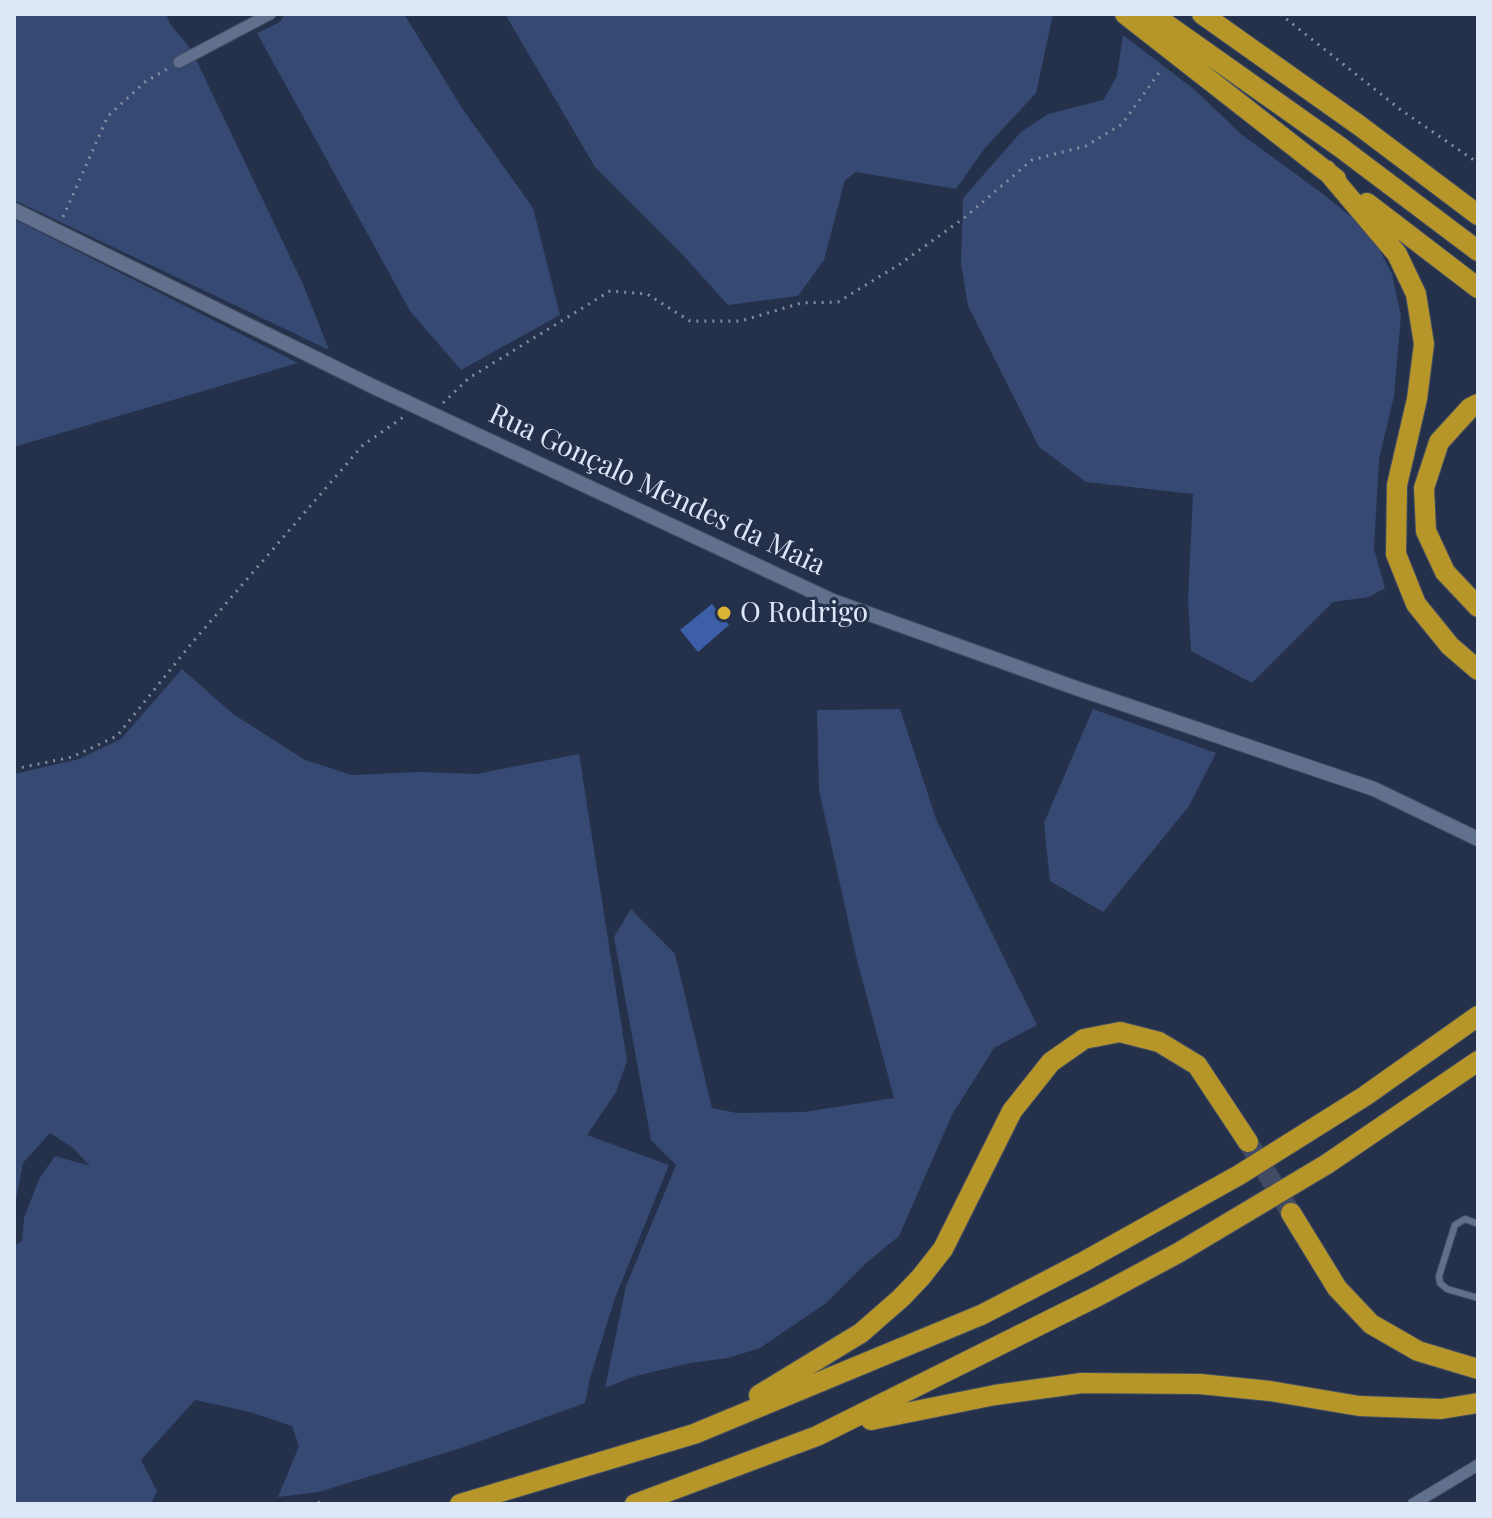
<!DOCTYPE html>
<meta charset="utf-8">
<style>
body{margin:0}
#map{position:relative;width:1492px;height:1518px;overflow:hidden;background:#25314a;font-family:"Playfair Display",serif}
canvas{display:block}
.frame{position:absolute;inset:0;border:16px solid #dee7f7;pointer-events:none}
</style>
<div id="map">
<canvas width="1492" height="1518"></canvas>
<div class="frame"></div>
</div>
<script>
const c = document.querySelector('canvas').getContext('2d');
c.lineJoin = 'round';
function fillPath(path, color) { c.fillStyle = color; c.fill(path, 'evenodd'); }
const poly = rows => new Path2D(rows.map(r => 'M' + r).join(''));
function trace(path, color, width, dash) { c.strokeStyle = color; c.lineWidth = width; c.lineCap = dash ? 'butt' : 'round'; c.setLineDash(dash || []); c.stroke(path); }
function drawText(font, color, halo, rows, align = 'center') {
  c.font = font + ' "Playfair Display",serif'; c.lineWidth = 6; c.setLineDash([]); c.textBaseline = 'middle'; c.strokeStyle = halo; c.fillStyle = color; for (const [text, x, y, turn = 0] of rows) {
    c.save(); c.translate(x, y); c.rotate((+turn || 0) * Math.PI / 180); c.textAlign = isNaN(turn) ? turn : align; if (halo) c.strokeText(text, 0, 0); c.fillText(text, 0, 0); c.restore();
  }
}
const green = poly([
 [14,14,166,14,170,24,191,49,303,284,329,350,14,200],
 [285,14,404,14,462,108,533,208,560,315,461,370,410,311,257,33,280,22],
 [505,14,1053,14,1036,93,985,148,956,189,856,172,845,180,824,260,798,296,728,305,682,254,595,167],
 [1123,35,1195,90,1241,134,1323,194,1371,233,1392,274,1401,316,1394,396,1379,459,1374,549,1385,588,1369,597,1333,602,1252,683,1191,651,1188,599,1193,494,1086,482,1039,447,968,306,961,264,963,198,1021,132,1048,114,1103,100,1117,76],
 [14,219,298,363,14,447],
 [182,669,233,714,305,760,352,775,419,772,476,774,579,754,627,1061,616,1092,587,1135,669,1165,615,1298,590,1378,585,1403,464,1447,319,1492,278,1497,299,1446,292,1426,250,1412,195,1400,141,1460,157,1491,151,1504,14,1504,14,1246,22,1241,24,1218,39,1179,55,1156,90,1166,73,1148,50,1133,23,1163,14,1211,14,774,79,759,121,739],
 [900,709,936,819,1037,1025,994,1048,952,1115,899,1236,865,1264,825,1304,760,1348,728,1358,690,1363,632,1377,605,1388,626,1286,676,1165,651,1140,614,937,631,909,675,954,712,1108,737,1113,804,1112,894,1098,856,956,819,790,817,710],
 [1093,709,1216,753,1189,806,1103,912,1050,881,1044,823]
]);
const building = poly([
 [712,604,729,625,698,652,680,630]
]);
const motorwayTunnel = poly([
 [1248,1142,1291,1213]
]);
const path = poly([
 [1280,14,1401,110,1478,163],
 [63,217,108,116,145,82,169,68],
 [443,403,469,378,610,291,647,294,690,321,741,321,801,303,838,302,900,264,964,218,1032,160,1086,146,1122,124,1161,70],
 [14,769,72,757,117,736,191,644,363,445,405,416],
 [310,1504,321,1502]
]);
const service = poly([
 [1478,1224,1465,1219,1455,1225,1439,1276,1440,1283,1447,1289,1478,1298]
]);
const minor = poly([
 [179,62,270,14],
 [1413,1504,1478,1465]
]);
const tertiary = poly([
 [14,210,372,386,833,601,1073,687,1374,789,1478,839]
]);
const motorway = poly([
 [1125,14,1336,179],
 [1152,14,1340,147,1478,251],
 [1202,14,1360,126,1478,215],
 [1326,170,1397,254,1416,294,1424,344,1417,399,1397,485,1396,554,1416,604,1450,646,1478,670],
 [1367,203,1478,288],
 [1478,404,1470,408,1439,442,1424,488,1426,531,1445,572,1478,607],
 [1291,1213,1337,1288,1371,1324,1418,1351,1478,1369],
 [759,1395,861,1333,901,1298,921,1277,943,1249,1012,1111,1051,1062,1084,1039,1120,1032,1159,1042,1197,1065,1248,1142],
 [871,1420,995,1395,1082,1383,1200,1384,1270,1391,1359,1406,1441,1409,1478,1403],
 [460,1504,694,1434,981,1315,1085,1261,1239,1175,1365,1096,1478,1016],
 [635,1504,817,1436,1098,1296,1178,1253,1327,1164,1478,1061]
]);
const markers = [
 [724,613,8,"#d9b334"]
];
const streetNames = [
 ["Rua Gonçalo Mendes da Maia",657,490,25]
];
const poiNames = [
 ["O Rodrigo",740,613]
];
fillPath(green, '#354972');
fillPath(building, '#3d5fa7');
trace(motorwayTunnel, '#414c64', 20, [20, 10]);
trace(service, '#434e63', 8);
trace(minor, '#434e63', 13);
trace(tertiary, '#434e63', 16);
trace(motorway, '#434e63', 22);
trace(path, '#838ea2', 3, [2, 6]);
trace(service, '#61708c', 6);
trace(minor, '#61708c', 11);
trace(tertiary, '#61708c', 14);
trace(motorway, '#b69628', 20);
for (const [x, y, r, color] of markers) { const dot = new Path2D(); dot.arc(x, y, r, 0, 2 * Math.PI); c.fillStyle = color; c.fill(dot); trace(dot, '#25314a', 3); }
drawText('28px', '#dee7f7', '#25314a', streetNames);
drawText('28px', '#dee7f7', '#25314a', poiNames, 'left');
</script>
